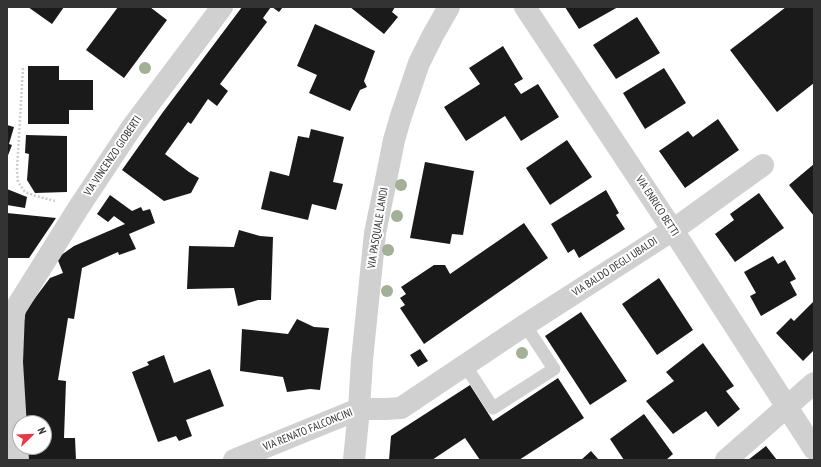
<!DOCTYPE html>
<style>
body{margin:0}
#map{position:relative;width:821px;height:467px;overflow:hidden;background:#fff;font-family:"PT Sans Narrow",sans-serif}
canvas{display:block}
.frame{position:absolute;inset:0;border:8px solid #333;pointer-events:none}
.north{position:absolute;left:12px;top:415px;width:40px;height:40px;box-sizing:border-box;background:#fff;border:1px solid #adadad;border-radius:50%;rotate:67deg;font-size:11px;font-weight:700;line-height:16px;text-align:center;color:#333}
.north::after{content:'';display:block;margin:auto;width:14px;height:18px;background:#e63946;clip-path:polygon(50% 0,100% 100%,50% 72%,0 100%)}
</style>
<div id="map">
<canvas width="821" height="467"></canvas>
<div class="frame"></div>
<div class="north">N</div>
</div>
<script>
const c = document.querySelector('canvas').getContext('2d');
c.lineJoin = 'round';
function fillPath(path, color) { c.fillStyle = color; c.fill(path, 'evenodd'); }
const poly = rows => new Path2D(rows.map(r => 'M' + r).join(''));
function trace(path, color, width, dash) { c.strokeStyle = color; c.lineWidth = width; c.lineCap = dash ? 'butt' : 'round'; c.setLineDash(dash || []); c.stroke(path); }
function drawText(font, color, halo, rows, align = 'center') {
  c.font = font + ' "PT Sans Narrow",sans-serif'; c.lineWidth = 4; c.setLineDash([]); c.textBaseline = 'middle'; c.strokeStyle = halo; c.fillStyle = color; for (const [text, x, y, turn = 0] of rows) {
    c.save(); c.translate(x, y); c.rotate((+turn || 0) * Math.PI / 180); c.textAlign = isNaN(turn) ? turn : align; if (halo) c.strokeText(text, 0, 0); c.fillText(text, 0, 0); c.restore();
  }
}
const building = poly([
 [28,7,64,7,52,24],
 [118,7,150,7,167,20,124,78,86,50],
 [242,7,271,7,263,18,267,22,220,84,228,91,217,106,208,99,191,124,188,122,165,154,189,172,199,178,191,193,164,201,122,170,163,112],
 [272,7,283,7,279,12],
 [350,7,395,7,392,12,398,17,384,34],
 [565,7,618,7,579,29],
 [786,7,814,7,814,83,777,112,730,50],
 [637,17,660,53,616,79,593,45],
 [315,24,375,51,364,81,367,87,360,90,350,111,309,93,317,75,297,66],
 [503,46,523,79,514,84,521,94,538,84,559,117,521,141,505,116,466,141,444,107,480,84,469,68],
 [28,66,59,66,59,80,93,80,93,110,69,110,69,124,28,124],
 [664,68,686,103,645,129,623,93],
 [718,119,739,150,685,188,659,151,688,131,693,137],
 [7,125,14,127,9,144,12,145,7,158],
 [311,129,344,137,333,182,343,184,336,210,312,204,308,220,261,209,270,171,289,176,298,136,309,138],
 [26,135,67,136,67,192,35,193,27,180,29,154,25,153],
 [567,140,592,177,550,205,526,168],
 [425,162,474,171,463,235,452,234,450,244,410,238],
 [814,164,814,216,789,185],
 [7,189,27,197,25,208,7,205],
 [606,190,619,213,616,215,625,229,579,258,574,249,568,253,551,224],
 [759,193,784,228,735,262,715,234,734,220,730,214],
 [110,195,132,211,141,207,143,211,150,209,155,223,129,234,136,249,119,255,118,252,82,268,74,319,68,318,58,380,66,381,64,438,75,438,76,460,24,460,23,447,44,447,44,423,21,423,18,354,26,310,50,278,63,273,57,258,74,246,125,224,114,216,108,222,97,214],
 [7,213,56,218,29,258,7,258],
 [524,223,548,258,424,344,400,308,405,305,400,298,406,294,401,287,434,265,445,265,450,274],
 [239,230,260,236,273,237,271,300,258,300,238,306,234,288,187,289,189,246,234,247],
 [773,256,778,264,785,260,796,279,790,282,797,295,761,316,750,296,756,293,744,272],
 [659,278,693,330,657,355,622,304],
 [814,301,814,350,803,361,776,333,791,318,794,321],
 [581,312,627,381,590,405,545,336],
 [297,319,314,327,329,328,320,390,310,389,287,392,283,377,240,371,242,329,288,334],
 [703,343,734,386,726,391,740,409,718,427,706,411,673,434,646,401,674,381,666,372],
 [420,349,428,361,418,367,410,355],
 [164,355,174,383,210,369,224,406,186,420,192,436,179,441,176,436,158,442,132,372,149,365,147,362],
 [558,378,584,418,519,460,480,460,465,438,432,460,389,460,391,436,470,385,493,421],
 [644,414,673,454,666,460,624,460,610,439],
 [766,446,777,460,748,460],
 [591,451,599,460,581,460]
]);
const path = poly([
 [23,68,17,169,18,182,25,192,36,196,55,201]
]);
const lane = poly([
 [465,365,493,408,554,369,525,325]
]);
const street = poly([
 [525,7,682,244,814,449],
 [18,460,12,362,14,311,79,207,132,127,222,7],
 [234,460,359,409,385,409,401,408,525,325,673,230,763,165],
 [354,460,359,409,362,360,375,233,385,185,394,140,401,116,419,63,433,35,449,7],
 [726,460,814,383]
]);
const trees = [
 [145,68],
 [401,185],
 [397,216],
 [388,250],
 [387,291],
 [522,353]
];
const streetNames = [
 ["VIA VINCENZO GIOBERTI",113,156,-56],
 ["VIA ENRICO BETTI",657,206,57],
 ["VIA PASQUALE LANDI",378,228,-81],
 ["VIA BALDO DEGLI UBALDI",615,267,-33],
 ["VIA RENATO FALCONCINI",308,430,-22]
];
fillPath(building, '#1a1a1a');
trace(path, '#cdcdcd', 2.5, [2, 2]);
trace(lane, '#d0d0d0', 13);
trace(street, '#d0d0d0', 22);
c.fillStyle = '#a2b095';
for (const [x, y] of trees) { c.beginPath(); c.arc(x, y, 6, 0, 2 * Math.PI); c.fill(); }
drawText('11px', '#333', '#fff', streetNames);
</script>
